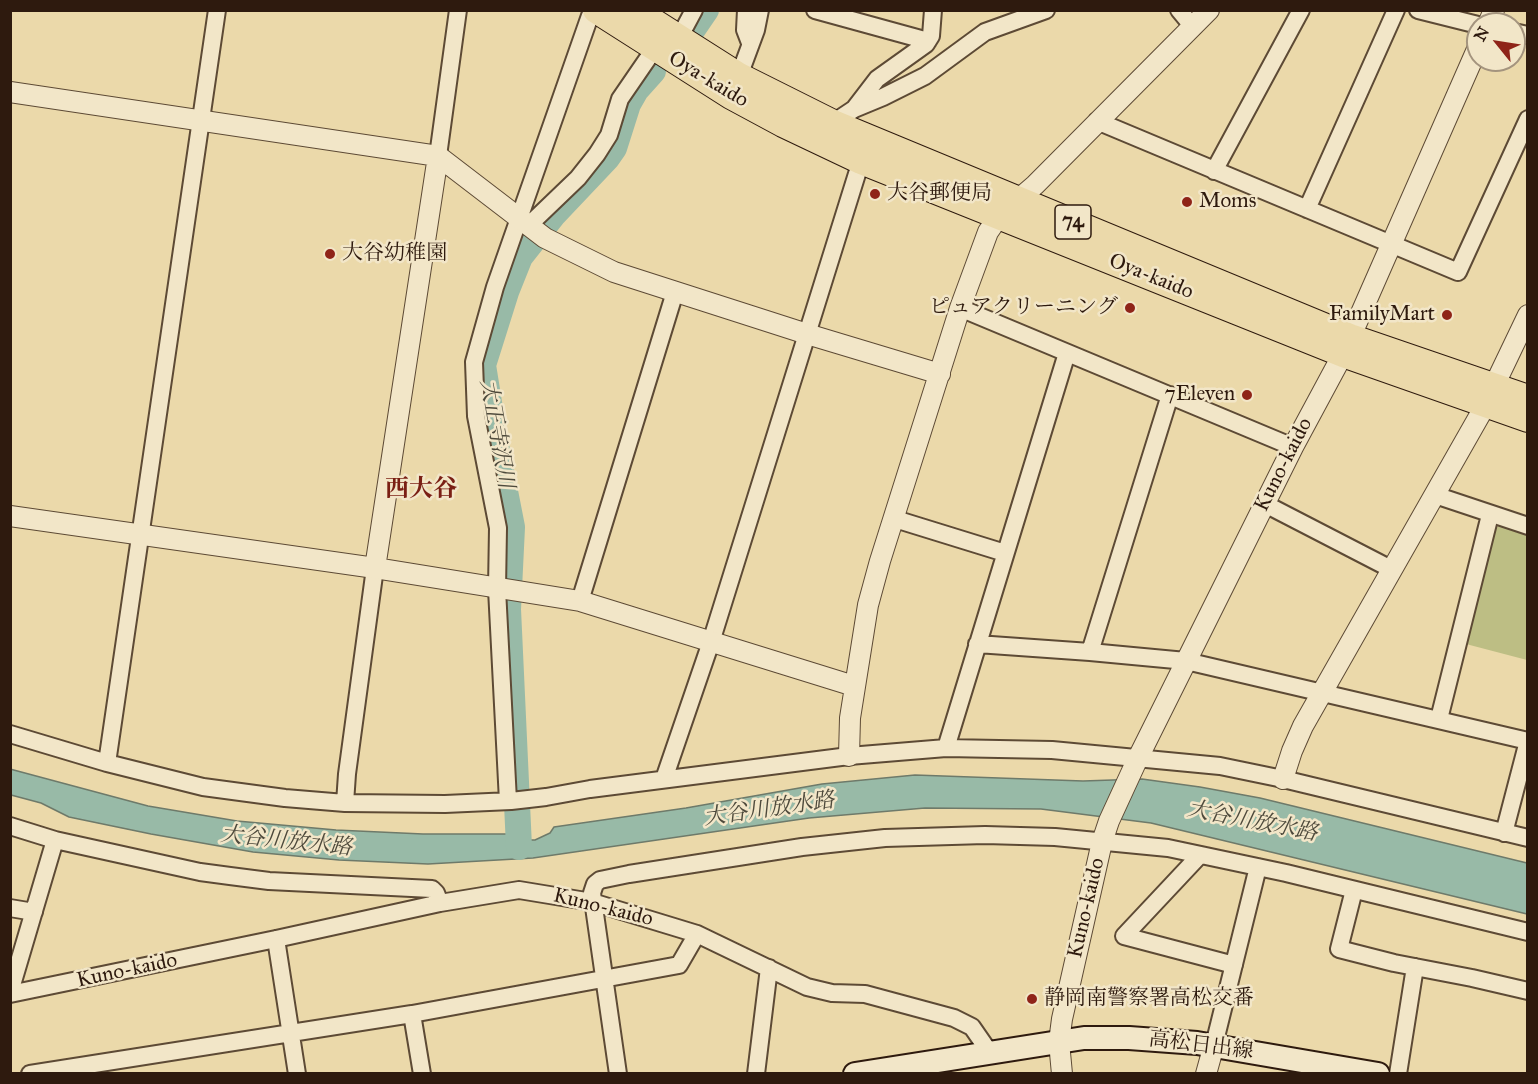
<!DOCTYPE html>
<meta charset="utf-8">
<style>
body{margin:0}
#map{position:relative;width:1538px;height:1084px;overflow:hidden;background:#ebd9aa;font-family:"IM FELL Great Primer",serif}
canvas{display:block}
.frame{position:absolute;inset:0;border:12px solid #2e1a0e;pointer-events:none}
.north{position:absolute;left:1466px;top:12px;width:60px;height:60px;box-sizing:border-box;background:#f2e6c8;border:2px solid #a4947e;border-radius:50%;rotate:300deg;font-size:16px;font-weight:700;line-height:24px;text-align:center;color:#2e1a0e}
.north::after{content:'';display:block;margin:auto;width:21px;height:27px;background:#8f2418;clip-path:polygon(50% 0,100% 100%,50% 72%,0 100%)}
</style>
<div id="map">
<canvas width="1538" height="1084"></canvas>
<div class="frame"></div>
<div class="north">N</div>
</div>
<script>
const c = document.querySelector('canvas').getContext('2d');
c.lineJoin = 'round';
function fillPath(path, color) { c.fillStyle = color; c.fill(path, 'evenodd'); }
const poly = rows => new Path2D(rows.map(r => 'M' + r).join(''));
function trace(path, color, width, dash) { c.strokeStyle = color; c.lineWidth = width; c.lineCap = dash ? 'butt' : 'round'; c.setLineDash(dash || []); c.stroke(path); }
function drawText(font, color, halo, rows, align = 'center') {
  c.font = font + ' "IM FELL Great Primer","Noto Serif JP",serif'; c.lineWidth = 5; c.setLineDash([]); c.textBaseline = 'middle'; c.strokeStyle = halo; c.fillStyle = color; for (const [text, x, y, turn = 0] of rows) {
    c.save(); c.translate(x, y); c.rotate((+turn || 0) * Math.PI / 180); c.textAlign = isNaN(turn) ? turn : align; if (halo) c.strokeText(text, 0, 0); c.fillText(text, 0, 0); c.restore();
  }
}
const green = poly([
 [1501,525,1527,534,1527,660,1466,644,1494,529]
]);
const water = poly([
 [10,769,148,806,237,821,336,830,423,834,509,834,516,828,521,829,528,840,535,840,550,833,554,827,686,808,822,784,915,775,1083,781,1142,779,1200,787,1260,798,1527,863,1527,914,1151,823,1041,809,925,808,809,818,533,858,428,864,339,860,253,852,151,834,69,817,41,803,11,795,10,769]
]);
const river = poly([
 [693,29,706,10],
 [519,847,508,609,512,527,495,440,483,365,506,292,520,257,554,214,607,158,614,148,628,104,636,90,653,71]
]);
const minor = poly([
 [746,10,745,30,750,43],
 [815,10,928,41],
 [1179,10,1193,27],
 [1418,10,1478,25],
 [1514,32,1528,35],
 [679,38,694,10],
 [736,84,756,30,760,10],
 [854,109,877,79,926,44,931,36,933,10],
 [1097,121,1458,272,1528,119],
 [833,123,854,109,883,97,925,76,985,32,1046,10],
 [438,156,458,10],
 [1214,171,1301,10],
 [1307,209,1396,10],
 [528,226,578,178,597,154,609,135,620,99,655,48],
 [960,308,1293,447],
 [1435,495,1528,526],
 [1265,504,1391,569],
 [895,519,1005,553],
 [580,601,675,292],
 [977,644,1090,652,1186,661,1528,741],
 [1090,652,1170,395],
 [1439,719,1490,515],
 [10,734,107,763,203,787,285,798,345,803,445,804,511,801,546,797,590,789,849,756,946,748,1052,750,1220,766,1283,779,1528,838],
 [946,748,1067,353],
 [107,763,217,10],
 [664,779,711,642,861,161],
 [508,801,497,589,498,528,476,416,474,362,495,287,592,10],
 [345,803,347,774,375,568],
 [10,826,55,840,10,992],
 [1504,833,1528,741],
 [55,840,200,872,230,876,269,881,432,889,436,893,440,903],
 [1200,855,1124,936,1234,965],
 [1354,890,1339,949,1394,963,1472,978,1528,991],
 [10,908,34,912],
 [276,939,297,1074],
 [10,994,276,939,440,903,519,890,592,902,697,934,807,987,832,993,865,994,954,1018,972,1027,990,1053],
 [412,1014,422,1074],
 [1214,1045,1258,867],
 [30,1074,412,1014,679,965,697,934],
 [618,1074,592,893,595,884,600,880,629,874,802,847,885,838,985,835,1055,837,1168,848,1286,873,1528,932],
 [756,1074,769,968],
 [1398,1074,1415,967]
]);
const tertiary = poly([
 [1488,24,1494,10],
 [10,92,438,156,545,238,614,272,807,334,940,374],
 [1494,386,1528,315],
 [10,516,375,568,580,601,854,686],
 [375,568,438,156],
 [849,756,850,718,868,605,880,561,960,308,988,232,999,216,1035,185,1209,10],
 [1283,779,1292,751,1303,726,1485,406],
 [1062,1074,1059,1042,1062,1019,1102,842,1109,821,1138,758,1293,447,1343,354,1478,47],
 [1206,1074,1214,1045]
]);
const secondary = poly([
 [855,1074,1084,1038,1129,1038,1197,1043,1378,1074]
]);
const primary = poly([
 [596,10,731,96,783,124,861,161,1343,354,1528,419],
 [635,10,739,76,833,123,1350,337,1528,398]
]);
const markers = [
 [875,194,6,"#8f2418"],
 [1187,202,6,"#8f2418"],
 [330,254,6,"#8f2418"],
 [1130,308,6,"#8f2418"],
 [1447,315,6,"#8f2418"],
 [1247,395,6,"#8f2418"],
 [1032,999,6,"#8f2418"]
];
const shields = [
 [1073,222,36]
];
const shieldNames = [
 ["74",1073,222]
];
const streetNames = [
 ["Oya-kaido",708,80,31],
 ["Oya-kaido",1151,277,22],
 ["Kuno-kaido",1284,465,-63],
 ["Kuno-kaido",603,908,14],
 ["Kuno-kaido",1087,908,-77],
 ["Kuno-kaido",127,971,-12],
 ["高松日出線",1201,1046,7]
];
const poiNames = [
 ["大谷郵便局",887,194],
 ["Moms",1199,202],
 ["大谷幼稚園",342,254],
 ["ピュアクリーニング",1118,308,"right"],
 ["FamilyMart",1435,315,"right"],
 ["7Eleven",1235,395,"right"],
 ["静岡南警察署高松交番",1044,999]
];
const waterNames = [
 ["大正寺沢川",496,434,80],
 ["大谷川放水路",769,810,-8],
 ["大谷川放水路",1252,822,11],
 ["大谷川放水路",286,842,6]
];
const quarterNames = [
 ["西大谷",421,490]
];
fillPath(green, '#bdbe84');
fillPath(water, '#98baa7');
trace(water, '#6e7a6a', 1.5);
trace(river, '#98baa7', 26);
trace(minor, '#5d4a35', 20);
trace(tertiary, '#5d4a35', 22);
trace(secondary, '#2e1a0e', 26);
trace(primary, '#2e1a0e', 28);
trace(minor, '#f2e6c8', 16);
trace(tertiary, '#f2e6c8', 20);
trace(secondary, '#f2e6c8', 22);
trace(primary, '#ebd9aa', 26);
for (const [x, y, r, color] of markers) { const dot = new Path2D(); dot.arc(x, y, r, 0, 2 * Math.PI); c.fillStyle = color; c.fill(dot); trace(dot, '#f2e6c8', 2); }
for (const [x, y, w] of shields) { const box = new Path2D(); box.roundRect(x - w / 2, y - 17, w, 34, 4.5); c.fillStyle = '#f2e6c8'; c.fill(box); trace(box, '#2e1a0e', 1.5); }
drawText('bold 20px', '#2e1a0e', null, shieldNames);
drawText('21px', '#2e1a0e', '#f2e6c8', streetNames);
drawText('21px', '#2e1a0e', '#f2e6c8', poiNames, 'left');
drawText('italic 22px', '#4e4a3c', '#f2e6c8', waterNames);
drawText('bold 24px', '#7a1f14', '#f2e6c8', quarterNames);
</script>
